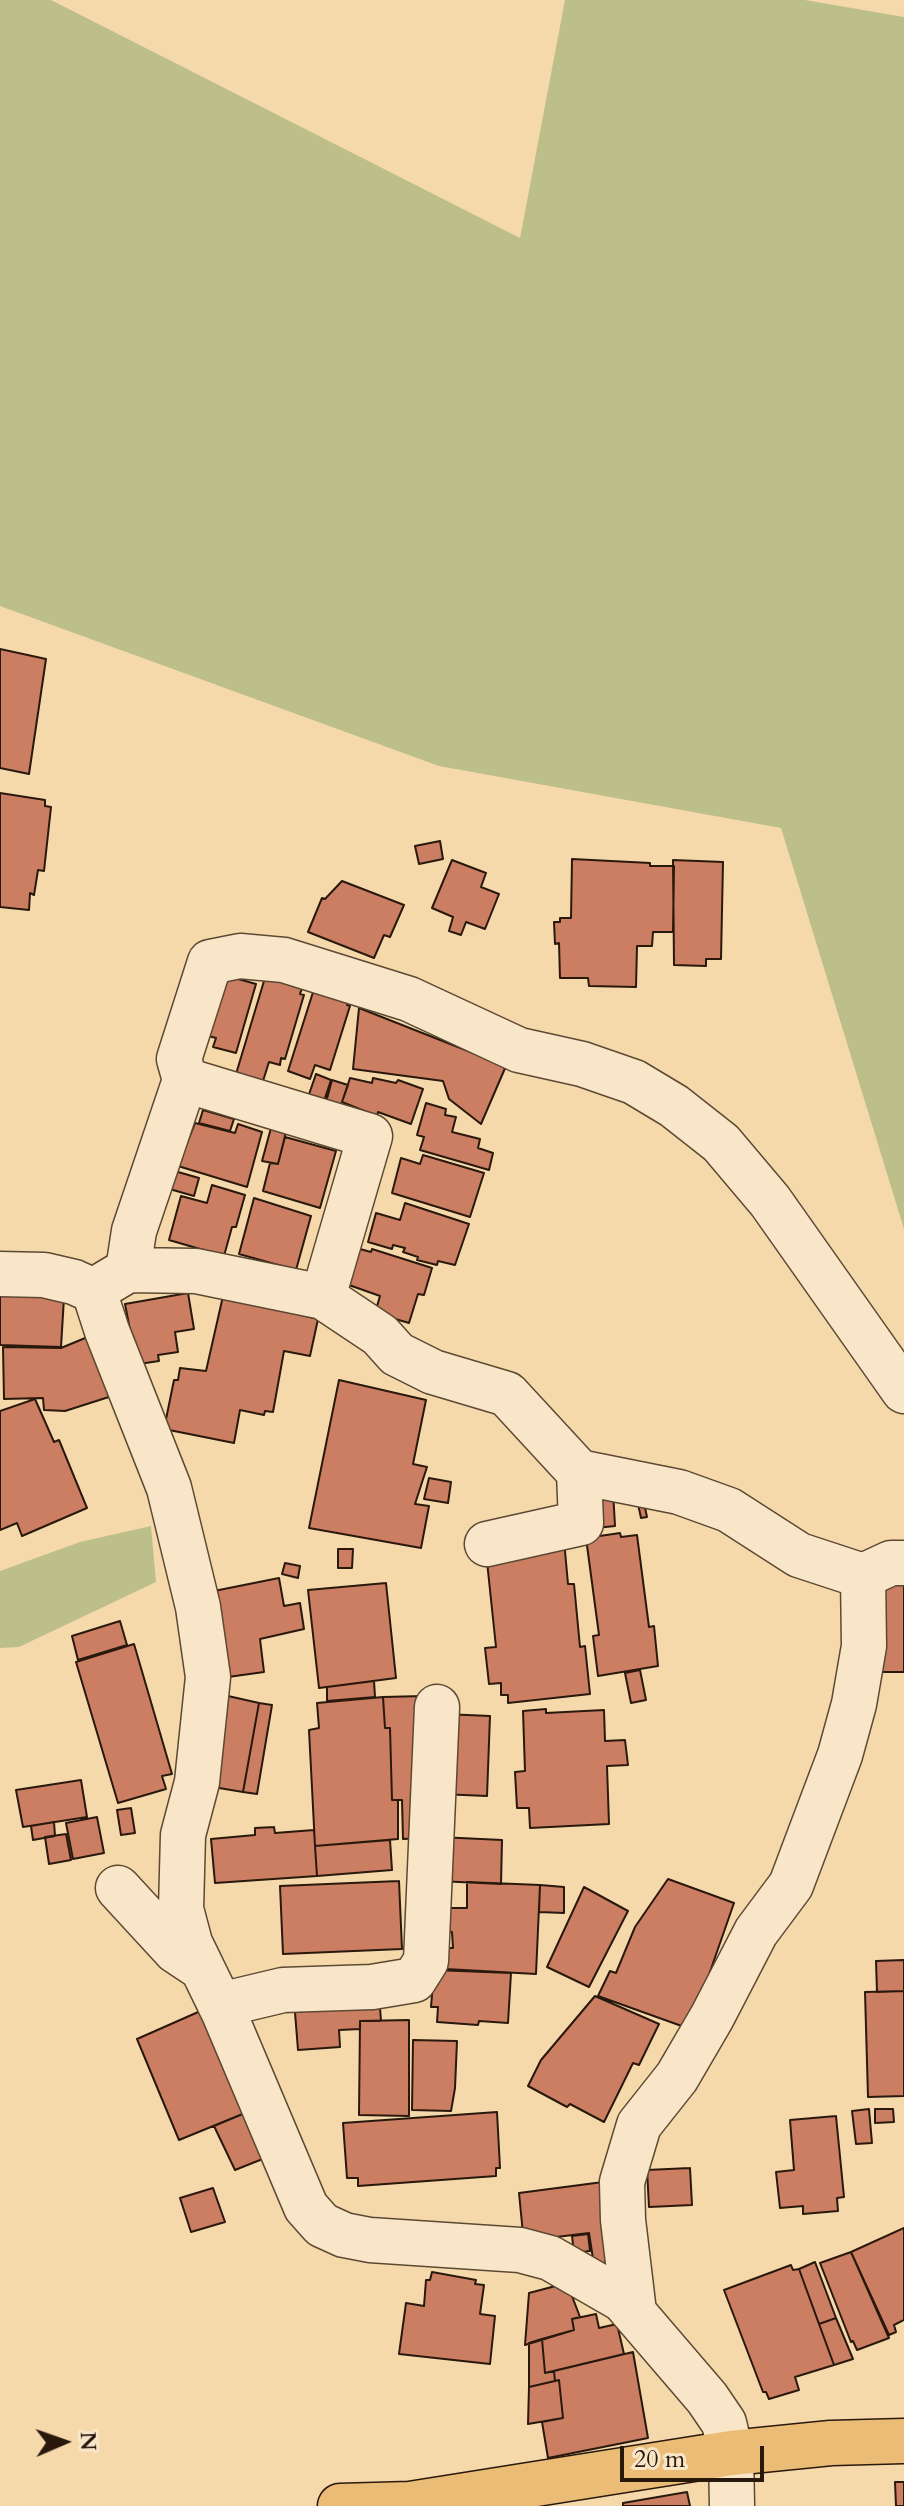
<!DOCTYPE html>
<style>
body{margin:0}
#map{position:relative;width:904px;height:2506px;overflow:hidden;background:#f6d9ab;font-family:Cardo,serif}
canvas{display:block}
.north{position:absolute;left:24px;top:2402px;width:80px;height:80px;-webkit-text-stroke:6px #f9e6c8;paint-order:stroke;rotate:88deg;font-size:22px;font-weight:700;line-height:32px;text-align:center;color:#29190d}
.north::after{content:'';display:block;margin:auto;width:28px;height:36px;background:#29190d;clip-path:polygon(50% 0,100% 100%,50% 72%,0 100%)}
.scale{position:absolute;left:620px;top:2446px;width:144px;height:36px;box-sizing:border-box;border:4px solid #29190d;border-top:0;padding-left:10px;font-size:24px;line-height:28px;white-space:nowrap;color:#29190d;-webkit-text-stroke:6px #f9e6c8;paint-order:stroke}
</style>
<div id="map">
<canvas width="904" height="2506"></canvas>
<div class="north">N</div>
<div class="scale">20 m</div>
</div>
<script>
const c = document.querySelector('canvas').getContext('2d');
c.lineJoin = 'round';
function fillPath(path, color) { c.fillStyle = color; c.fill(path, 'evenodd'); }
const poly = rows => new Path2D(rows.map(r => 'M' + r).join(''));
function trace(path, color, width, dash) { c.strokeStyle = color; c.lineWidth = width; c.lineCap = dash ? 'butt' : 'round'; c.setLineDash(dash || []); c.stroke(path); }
const green = poly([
 [0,0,51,0,520,238,565,0,805,0,904,17,904,1229,781,828,439,766,0,606],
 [151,1526,156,1582,19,1647,0,1648,0,1571,80,1542]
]);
const building = poly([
 [0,649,46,659,29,774,0,768,0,649],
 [0,793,45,800,45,806,51,807,44,871,38,870,34,895,30,893,29,910,0,907,0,793],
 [440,841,443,859,419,864,415,846,440,841],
 [572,859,650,863,650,866,674,866,673,932,653,932,652,946,637,946,636,987,589,986,588,978,560,978,559,943,555,944,554,922,560,922,560,918,571,918,572,859],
 [452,860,486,873,481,887,499,894,485,929,466,922,461,935,449,931,453,917,432,908,452,860],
 [673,860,723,862,721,959,706,959,706,966,674,965,673,860],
 [342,881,404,905,390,937,384,935,374,958,308,932,322,898,325,899,342,881],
 [224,975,256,984,236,1053,213,1047,216,1038,197,1033,224,975],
 [270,978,302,988,300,994,304,995,285,1059,281,1058,280,1065,269,1062,263,1081,236,1074,264,981,268,981,270,978],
 [314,989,348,1002,347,1005,350,1006,330,1070,315,1065,310,1079,288,1071,314,989],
 [359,1008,506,1066,481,1124,449,1099,443,1081,353,1069,359,1008],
 [316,1074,331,1080,323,1104,307,1100,316,1074],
 [350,1078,372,1083,373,1078,396,1083,398,1080,423,1089,411,1124,378,1112,377,1116,342,1102,350,1078],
 [332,1080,348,1085,342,1102,349,1105,346,1112,325,1106,332,1080],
 [426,1103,446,1109,445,1115,456,1117,452,1132,480,1139,478,1148,493,1153,489,1170,420,1150,424,1137,417,1135,426,1103],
 [203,1110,234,1119,230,1131,199,1123,203,1110],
 [195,1123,235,1133,238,1124,262,1132,247,1187,178,1166,195,1123],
 [271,1128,286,1132,278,1164,262,1161,271,1128],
 [285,1137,336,1151,320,1208,263,1191,270,1163,278,1164,285,1137],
 [423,1155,484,1173,470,1217,392,1193,401,1158,420,1164,423,1155],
 [171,1170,199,1178,194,1196,166,1188,171,1170],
 [212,1185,245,1195,236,1227,232,1227,224,1256,169,1240,181,1196,207,1203,212,1185],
 [254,1198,311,1216,296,1270,239,1254,254,1198],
 [405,1203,469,1224,455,1265,438,1261,437,1265,417,1260,418,1257,403,1252,405,1248,393,1245,392,1249,368,1242,376,1213,400,1220,405,1203],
 [360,1249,371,1252,372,1249,432,1268,424,1295,418,1294,409,1323,375,1313,380,1296,349,1285,360,1249],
 [0,1290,64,1298,61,1347,0,1345,0,1290],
 [188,1293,194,1329,175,1332,178,1352,158,1355,159,1361,139,1364,136,1361,125,1304,188,1293],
 [223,1296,318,1319,310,1356,284,1351,273,1412,265,1411,264,1415,240,1410,234,1443,164,1429,174,1380,178,1380,180,1368,206,1371,223,1296],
 [90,1336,112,1396,65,1411,44,1410,43,1398,4,1399,3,1347,61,1348,90,1336],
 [339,1380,426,1400,413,1464,427,1467,415,1504,429,1506,421,1548,309,1528,339,1380],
 [35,1399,54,1442,59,1440,87,1508,22,1536,17,1523,0,1530,0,1411,35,1399],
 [429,1478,451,1482,448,1503,424,1499,429,1478],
 [613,1491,615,1526,596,1528,594,1492,613,1491],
 [644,1503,647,1517,641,1518,638,1504,644,1503],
 [620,1533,621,1537,637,1535,649,1627,654,1626,658,1666,598,1676,593,1636,599,1635,586,1538,620,1533],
 [564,1540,568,1584,574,1584,580,1647,585,1646,590,1694,508,1703,508,1695,501,1695,501,1683,489,1684,485,1648,496,1647,486,1552,564,1540],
 [338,1549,353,1549,352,1568,338,1568,338,1549],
 [285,1563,300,1566,298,1578,282,1574,285,1563],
 [279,1578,284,1606,300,1603,304,1629,260,1639,264,1672,228,1677,214,1591,279,1578],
 [878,1580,904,1580,904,1672,878,1672,878,1580],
 [386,1583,396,1678,319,1688,308,1590,386,1583],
 [120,1621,127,1645,78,1660,72,1636,120,1621],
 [134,1644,172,1774,162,1776,166,1789,118,1803,76,1662,134,1644],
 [640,1670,646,1700,631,1703,625,1673,640,1670],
 [374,1681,375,1697,327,1701,327,1687,374,1681],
 [228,1696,259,1703,243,1792,213,1787,228,1696],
 [424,1696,423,1838,403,1839,402,1800,392,1800,390,1728,385,1728,383,1697,424,1696],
 [383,1697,385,1728,390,1728,392,1800,398,1800,398,1839,315,1846,309,1730,319,1728,317,1703,383,1697],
 [259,1703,272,1705,257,1794,243,1792,259,1703],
 [546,1709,546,1713,604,1710,605,1741,625,1740,628,1765,607,1766,609,1824,530,1828,529,1808,517,1808,515,1772,525,1771,523,1711,546,1709],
 [444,1714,490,1716,487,1796,440,1794,444,1714],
 [81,1780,87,1817,23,1827,16,1790,81,1780],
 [131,1808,135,1833,121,1835,117,1810,131,1808],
 [97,1817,104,1853,73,1859,66,1823,97,1817],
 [54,1822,55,1836,33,1840,31,1826,54,1822],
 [274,1827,275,1833,314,1830,317,1876,215,1883,211,1839,255,1835,255,1828,274,1827],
 [66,1834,71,1860,49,1864,45,1837,66,1834],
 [439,1837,502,1840,501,1884,438,1881,439,1837],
 [390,1840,392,1870,317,1876,315,1846,390,1840],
 [668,1879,734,1903,690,2029,598,1996,610,1971,616,1973,635,1927,668,1879],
 [399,1881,402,1949,283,1954,280,1886,399,1881],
 [467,1882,540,1885,536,1974,446,1969,447,1948,453,1948,452,1932,444,1931,444,1908,467,1908,467,1882],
 [540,1885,564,1887,564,1913,539,1912,540,1885],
 [584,1887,628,1911,589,1987,547,1967,584,1887],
 [904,1960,904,1991,877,1992,876,1961,904,1960],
 [434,1970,511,1973,508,2023,479,2021,478,2025,437,2022,438,2007,431,2007,434,1970],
 [904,1991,904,2096,868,2097,865,1992,904,1991],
 [379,1994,381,2021,360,2021,360,2029,339,2030,340,2047,298,2050,294,2000,379,1994],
 [595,1996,659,2024,639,2065,633,2063,604,2122,570,2104,567,2107,528,2086,541,2060,595,1996],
 [205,2009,245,2113,179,2140,137,2039,205,2009],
 [409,2020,409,2116,359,2115,360,2021,409,2020],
 [413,2040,457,2041,455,2088,451,2111,412,2110,413,2040],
 [869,2109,872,2143,856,2144,852,2111,869,2109],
 [875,2109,893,2109,894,2122,875,2123,875,2109],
 [497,2112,500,2168,496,2168,496,2176,358,2186,358,2178,347,2178,343,2123,497,2112],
 [245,2113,265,2158,235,2170,214,2126,245,2113],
 [836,2116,844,2197,837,2198,838,2211,803,2214,803,2206,780,2208,776,2172,794,2170,790,2120,836,2116],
 [690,2168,692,2205,649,2207,647,2170,690,2168],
 [603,2182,617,2262,594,2265,589,2233,532,2240,523,2234,519,2193,603,2182],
 [213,2188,225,2222,191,2232,180,2198,213,2188],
 [904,2228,904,2320,894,2325,896,2332,889,2335,851,2252,904,2228],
 [588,2234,590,2251,574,2253,572,2236,588,2234],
 [851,2252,889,2338,857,2350,853,2341,851,2342,820,2263,851,2252],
 [815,2262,836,2318,819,2324,799,2269,815,2262],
 [791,2265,793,2270,799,2269,834,2365,795,2377,799,2390,769,2399,766,2392,763,2392,724,2290,791,2265],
 [432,2272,476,2280,475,2284,484,2285,480,2314,495,2316,490,2364,399,2354,406,2303,424,2306,426,2280,430,2280,432,2272],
 [567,2283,580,2317,572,2319,574,2330,525,2345,529,2293,567,2283],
 [596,2314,599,2328,617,2324,624,2354,545,2373,542,2339,574,2330,572,2319,596,2314],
 [836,2318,853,2359,834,2365,819,2324,836,2318],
 [542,2339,545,2373,554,2371,555,2381,529,2387,529,2343,542,2339],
 [633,2352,648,2438,548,2458,542,2422,563,2418,559,2380,555,2381,554,2371,633,2352],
 [559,2380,563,2418,528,2424,529,2387,559,2380],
 [895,2482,904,2482,904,2506,896,2506,895,2482],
 [687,2492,690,2506,623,2506,623,2503,687,2492]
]);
const minor = poly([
 [185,1080,370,1136,323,1297],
 [128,1270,134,1231,185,1080,179,1059,210,962,240,956,284,960,409,999,519,1050,582,1064,634,1082,674,1106,721,1143,770,1201,904,1391],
 [0,1274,44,1275,74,1282,94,1291,107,1331,169,1488,198,1607,208,1677,197,1782,183,1835,181,1909,190,1943,224,2013,306,2207,322,2225,344,2235,370,2240,520,2250,550,2258,623,2300,707,2398,724,2423,731,2453,732,2506],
 [103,1285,128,1270,196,1271,323,1297,380,1335,397,1354,433,1372,507,1394,579,1472,679,1492,729,1510,799,1555,863,1576,891,1563,904,1563],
 [487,1544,581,1523,579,1472],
 [118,1888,176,1951,197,1965],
 [220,2005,283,1990,372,1987,414,1980,426,1961,437,1707],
 [634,2312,623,2220,622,2182,639,2125,677,2077,712,2017,756,1932,791,1885,840,1755,854,1704,864,1646,863,1576]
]);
const major = poly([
 [340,2506,410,2504,731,2453,831,2443,904,2441]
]);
fillPath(green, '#bcbf89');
fillPath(building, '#cc7e63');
trace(building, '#29190d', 2);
trace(minor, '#5c4934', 47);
trace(major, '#29190d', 47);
trace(minor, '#f9e6c8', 44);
trace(major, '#ebbc76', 44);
</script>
